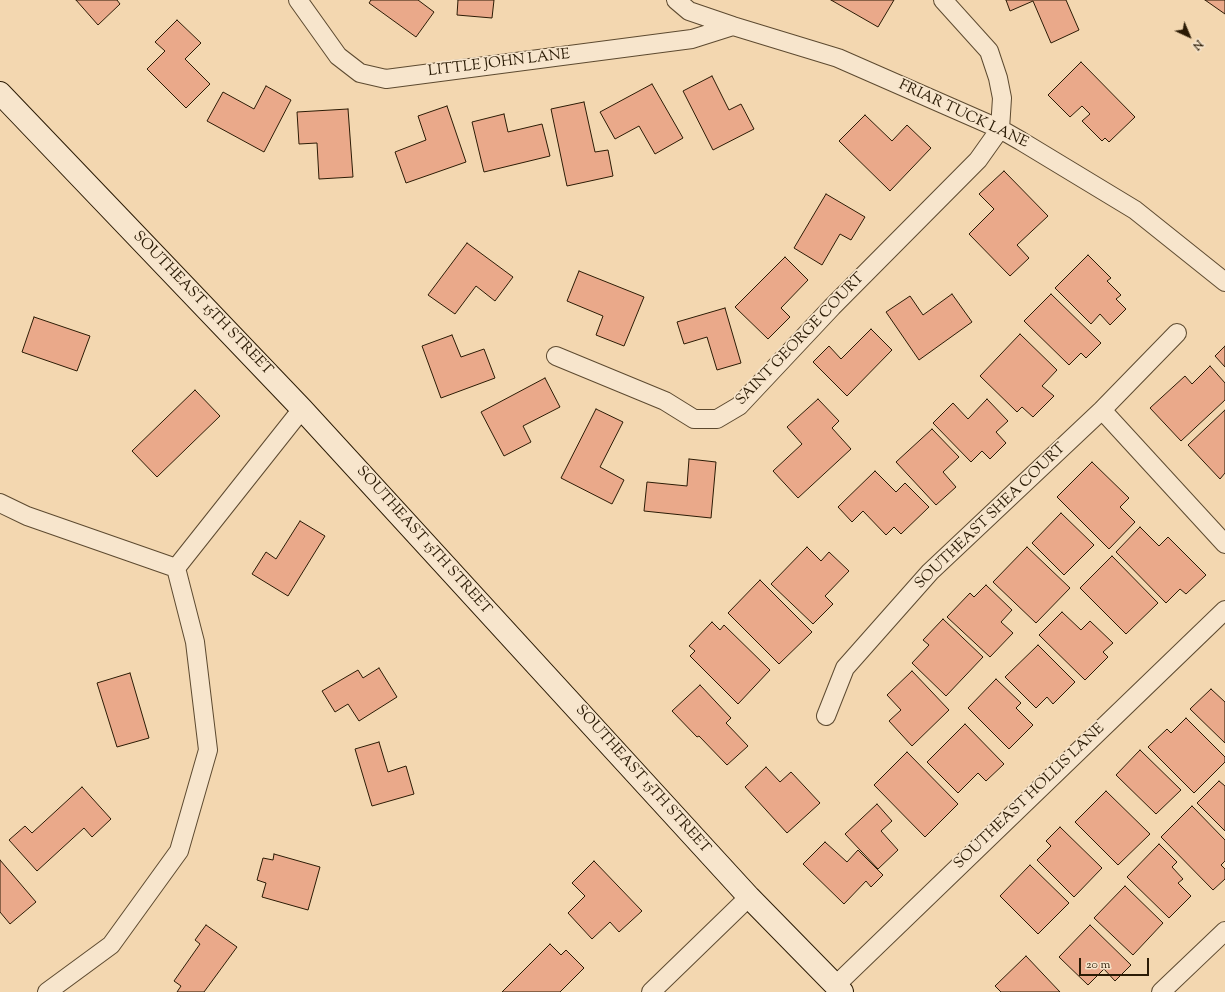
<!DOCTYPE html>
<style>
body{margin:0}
#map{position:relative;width:1225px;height:992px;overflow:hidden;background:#f3d7b0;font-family:"Sorts Mill Goudy",serif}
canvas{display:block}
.north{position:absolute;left:1169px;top:16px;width:40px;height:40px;-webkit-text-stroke:3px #f7e5cc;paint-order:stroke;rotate:136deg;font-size:11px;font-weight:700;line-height:16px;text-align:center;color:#2b1b05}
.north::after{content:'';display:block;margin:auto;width:14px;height:18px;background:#2b1b05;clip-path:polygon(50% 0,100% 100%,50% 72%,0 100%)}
.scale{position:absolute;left:1079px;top:958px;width:70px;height:18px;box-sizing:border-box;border:2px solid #2b1b05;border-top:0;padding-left:5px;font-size:12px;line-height:14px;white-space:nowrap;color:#2b1b05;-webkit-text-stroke:3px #f7e5cc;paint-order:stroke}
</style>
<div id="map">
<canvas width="1225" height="992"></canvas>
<div class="north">N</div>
<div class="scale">20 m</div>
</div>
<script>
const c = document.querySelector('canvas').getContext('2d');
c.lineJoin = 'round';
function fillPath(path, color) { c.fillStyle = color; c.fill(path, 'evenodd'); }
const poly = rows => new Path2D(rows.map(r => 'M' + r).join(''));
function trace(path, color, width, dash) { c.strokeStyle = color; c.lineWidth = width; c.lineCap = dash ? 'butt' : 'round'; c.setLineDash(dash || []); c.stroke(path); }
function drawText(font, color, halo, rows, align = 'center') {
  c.font = font + ' "Sorts Mill Goudy",serif'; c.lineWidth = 3.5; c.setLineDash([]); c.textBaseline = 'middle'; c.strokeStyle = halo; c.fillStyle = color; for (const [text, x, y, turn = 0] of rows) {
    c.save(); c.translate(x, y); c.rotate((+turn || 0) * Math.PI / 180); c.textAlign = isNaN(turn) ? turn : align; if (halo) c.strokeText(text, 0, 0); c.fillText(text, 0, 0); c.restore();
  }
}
const building = poly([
 [76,0,117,0,120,4,98,25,76,0],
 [371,0,418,0,434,12,416,37,369,3,371,0],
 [458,0,494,0,492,18,457,15,458,0],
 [831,0,894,0,878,27,831,0],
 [1006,0,1066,0,1079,30,1051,43,1033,1,1010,11,1006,0],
 [1205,0,1225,0,1225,14,1205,0],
 [177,20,201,43,185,59,210,84,186,108,147,69,165,51,155,42,177,20],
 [1081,62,1135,117,1109,142,1105,138,1102,141,1082,121,1090,114,1082,106,1070,117,1048,95,1081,62],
 [712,76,729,110,741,104,754,129,713,150,683,91,712,76],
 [652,84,683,138,655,154,639,126,615,139,600,112,652,84],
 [266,86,291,100,264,152,207,121,223,92,254,109,266,86],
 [584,102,595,152,608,150,613,176,567,186,551,109,584,102],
 [447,106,466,162,406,183,395,152,426,140,418,116,447,106],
 [348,109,353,177,319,179,317,143,299,144,297,112,348,109],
 [504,114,508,132,542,124,550,156,484,172,472,122,504,114],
 [865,115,892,141,907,125,931,148,890,191,839,141,865,115],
 [1004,171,1048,216,1017,245,1029,258,1010,276,969,234,994,209,979,194,1004,171],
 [826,194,865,217,851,240,840,234,822,265,794,248,826,194],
 [467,243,513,277,495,301,476,286,455,314,428,295,467,243],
 [1088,255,1111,278,1107,281,1121,295,1116,299,1126,309,1110,325,1100,314,1091,324,1055,288,1088,255],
 [785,257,808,280,781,308,790,317,768,339,735,307,785,257],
 [579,271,644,297,624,346,596,335,603,316,567,301,579,271],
 [952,294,972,322,919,360,886,312,910,296,923,315,952,294],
 [1051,294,1101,343,1086,358,1081,353,1069,365,1024,321,1051,294],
 [725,308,741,363,717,370,707,337,684,344,677,322,725,308],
 [34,317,90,336,77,371,22,352,34,317],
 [871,329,892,350,847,396,813,362,829,346,841,359,871,329],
 [1020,334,1057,370,1042,386,1054,396,1033,417,1022,407,1017,412,980,376,1020,334],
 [452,335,461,357,484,349,495,378,441,398,422,346,452,335],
 [1225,346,1225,367,1215,356,1225,346],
 [1210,366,1225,383,1225,400,1181,441,1150,408,1185,376,1192,384,1210,366],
 [545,378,560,407,523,426,531,442,504,456,481,412,545,378],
 [195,390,220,416,157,477,132,451,195,390],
 [818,399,839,421,832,428,851,449,798,498,773,471,802,444,787,427,818,399],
 [987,399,1008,421,996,432,1006,443,990,459,982,451,971,462,933,423,953,403,968,419,987,399],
 [596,409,623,422,600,467,624,480,612,504,561,478,596,409],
 [1225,410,1225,473,1220,479,1188,445,1225,410],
 [932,429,959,457,943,472,956,487,936,505,896,462,932,429],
 [689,459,716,462,711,518,644,511,647,482,687,486,689,459],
 [1092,462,1129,498,1120,507,1135,522,1109,549,1057,497,1092,462],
 [875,471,896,492,905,483,929,507,901,534,894,527,886,535,863,511,852,522,838,507,875,471],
 [1061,513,1094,545,1064,575,1032,543,1061,513],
 [300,521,325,536,288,596,252,574,266,552,276,559,300,521],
 [1140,527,1159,546,1168,537,1206,575,1186,594,1180,589,1166,603,1116,552,1140,527],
 [807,547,821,561,829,552,849,571,825,596,833,604,813,624,771,584,807,547],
 [1027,547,1070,588,1036,623,993,582,1027,547],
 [1112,556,1158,603,1126,634,1080,588,1112,556],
 [760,580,812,632,779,664,728,613,760,580],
 [986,585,1012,610,1001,622,1013,633,990,657,947,617,970,593,974,597,986,585],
 [1062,612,1081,630,1090,621,1113,643,1103,652,1108,657,1085,680,1039,635,1062,612],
 [943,619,983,657,946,696,912,663,929,645,923,640,943,619],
 [712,622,720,630,724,625,770,670,738,704,690,656,695,651,689,646,712,622],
 [1038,645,1075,682,1053,704,1047,697,1036,708,1005,677,1038,645],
 [379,668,397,697,359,721,348,704,335,712,322,691,358,670,363,678,379,668],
 [912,671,949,710,912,746,889,721,901,710,887,695,912,671],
 [130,673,149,738,117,747,97,683,130,673],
 [996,679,1021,703,1016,708,1033,725,1009,749,968,708,996,679],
 [700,685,731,718,726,723,748,746,727,765,699,736,697,737,672,711,700,685],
 [1211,689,1225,702,1225,743,1190,709,1211,689],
 [1186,718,1225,757,1225,762,1194,793,1148,747,1167,729,1171,733,1186,718],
 [965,724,1004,764,986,781,978,773,958,793,927,762,965,724],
 [379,742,388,772,406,766,414,794,372,806,355,749,379,742],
 [1140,750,1181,790,1156,814,1116,775,1140,750],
 [907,752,958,804,925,837,874,785,907,752],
 [766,767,780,782,791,772,820,803,787,833,745,787,766,767],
 [1219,781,1225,786,1225,831,1197,803,1219,781],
 [82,787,111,819,92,837,84,828,37,871,9,840,25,826,32,833,82,787],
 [1106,791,1150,834,1118,865,1075,822,1106,791],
 [877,804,892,821,881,831,898,850,878,869,845,834,877,804],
 [1192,806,1225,840,1225,861,1221,865,1225,869,1225,879,1213,890,1161,837,1192,806],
 [1060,827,1102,868,1074,897,1037,860,1051,846,1046,841,1060,827],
 [825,842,847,862,858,850,883,875,871,887,866,881,844,904,803,864,825,842],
 [1159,844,1177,862,1172,867,1183,879,1178,883,1191,896,1169,918,1127,877,1159,844],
 [274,854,320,867,308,910,262,897,266,883,257,880,263,858,273,860,274,854],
 [0,860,36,902,10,924,0,912,0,860],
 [594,861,642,911,619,932,610,922,592,939,568,913,585,896,572,883,594,861],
 [1030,865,1069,903,1038,934,1000,896,1030,865],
 [1125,886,1163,923,1133,955,1094,918,1125,886],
 [206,925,237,947,204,992,177,992,181,986,174,981,200,944,195,940,206,925],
 [1090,925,1131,965,1115,981,1104,969,1088,985,1059,957,1090,925],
 [550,944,561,955,566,950,584,968,560,992,502,992,550,944],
 [1026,956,1060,992,1001,992,995,986,1026,956]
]);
const street = poly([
 [298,0,338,56,360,73,386,79,692,39,733,26],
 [676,0,689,11,733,26,838,58,1000,129,1021,141,1135,210,1225,282],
 [556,356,665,401,694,419,717,419,739,406,832,307,978,160,1000,129,1002,98,998,78,989,51,943,0],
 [1102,410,1225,544],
 [0,503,27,516,176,568],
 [176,568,302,409],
 [826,716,845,668,930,572,1102,410,1177,333],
 [836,985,1225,610],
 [47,992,111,945,179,851,208,750,195,642,176,568],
 [651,992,749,897],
 [1161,992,1225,931]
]);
const secondary = poly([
 [0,93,302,409,749,897,842,992]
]);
const streetNames = [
 ["LITTLE JOHN LANE",499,64,-7],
 ["FRIAR TUCK LANE",963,115,25],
 ["SOUTHEAST 15TH STREET",202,304,46],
 ["SAINT GEORGE COURT",801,340,-46],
 ["SOUTHEAST SHEA COURT",991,517,-44],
 ["SOUTHEAST 15TH STREET",423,541,48],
 ["SOUTHEAST 15TH STREET",642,780,48],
 ["SOUTHEAST HOLLIS LANE",1030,797,-44]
];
fillPath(building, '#eaa98a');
trace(building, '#2b1b05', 1);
trace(street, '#5d4a30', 20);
trace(secondary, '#2b1b05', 24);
trace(street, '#f7e5cc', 18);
trace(secondary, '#f7e5cc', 22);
drawText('15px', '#2b1b05', '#f7e5cc', streetNames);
</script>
